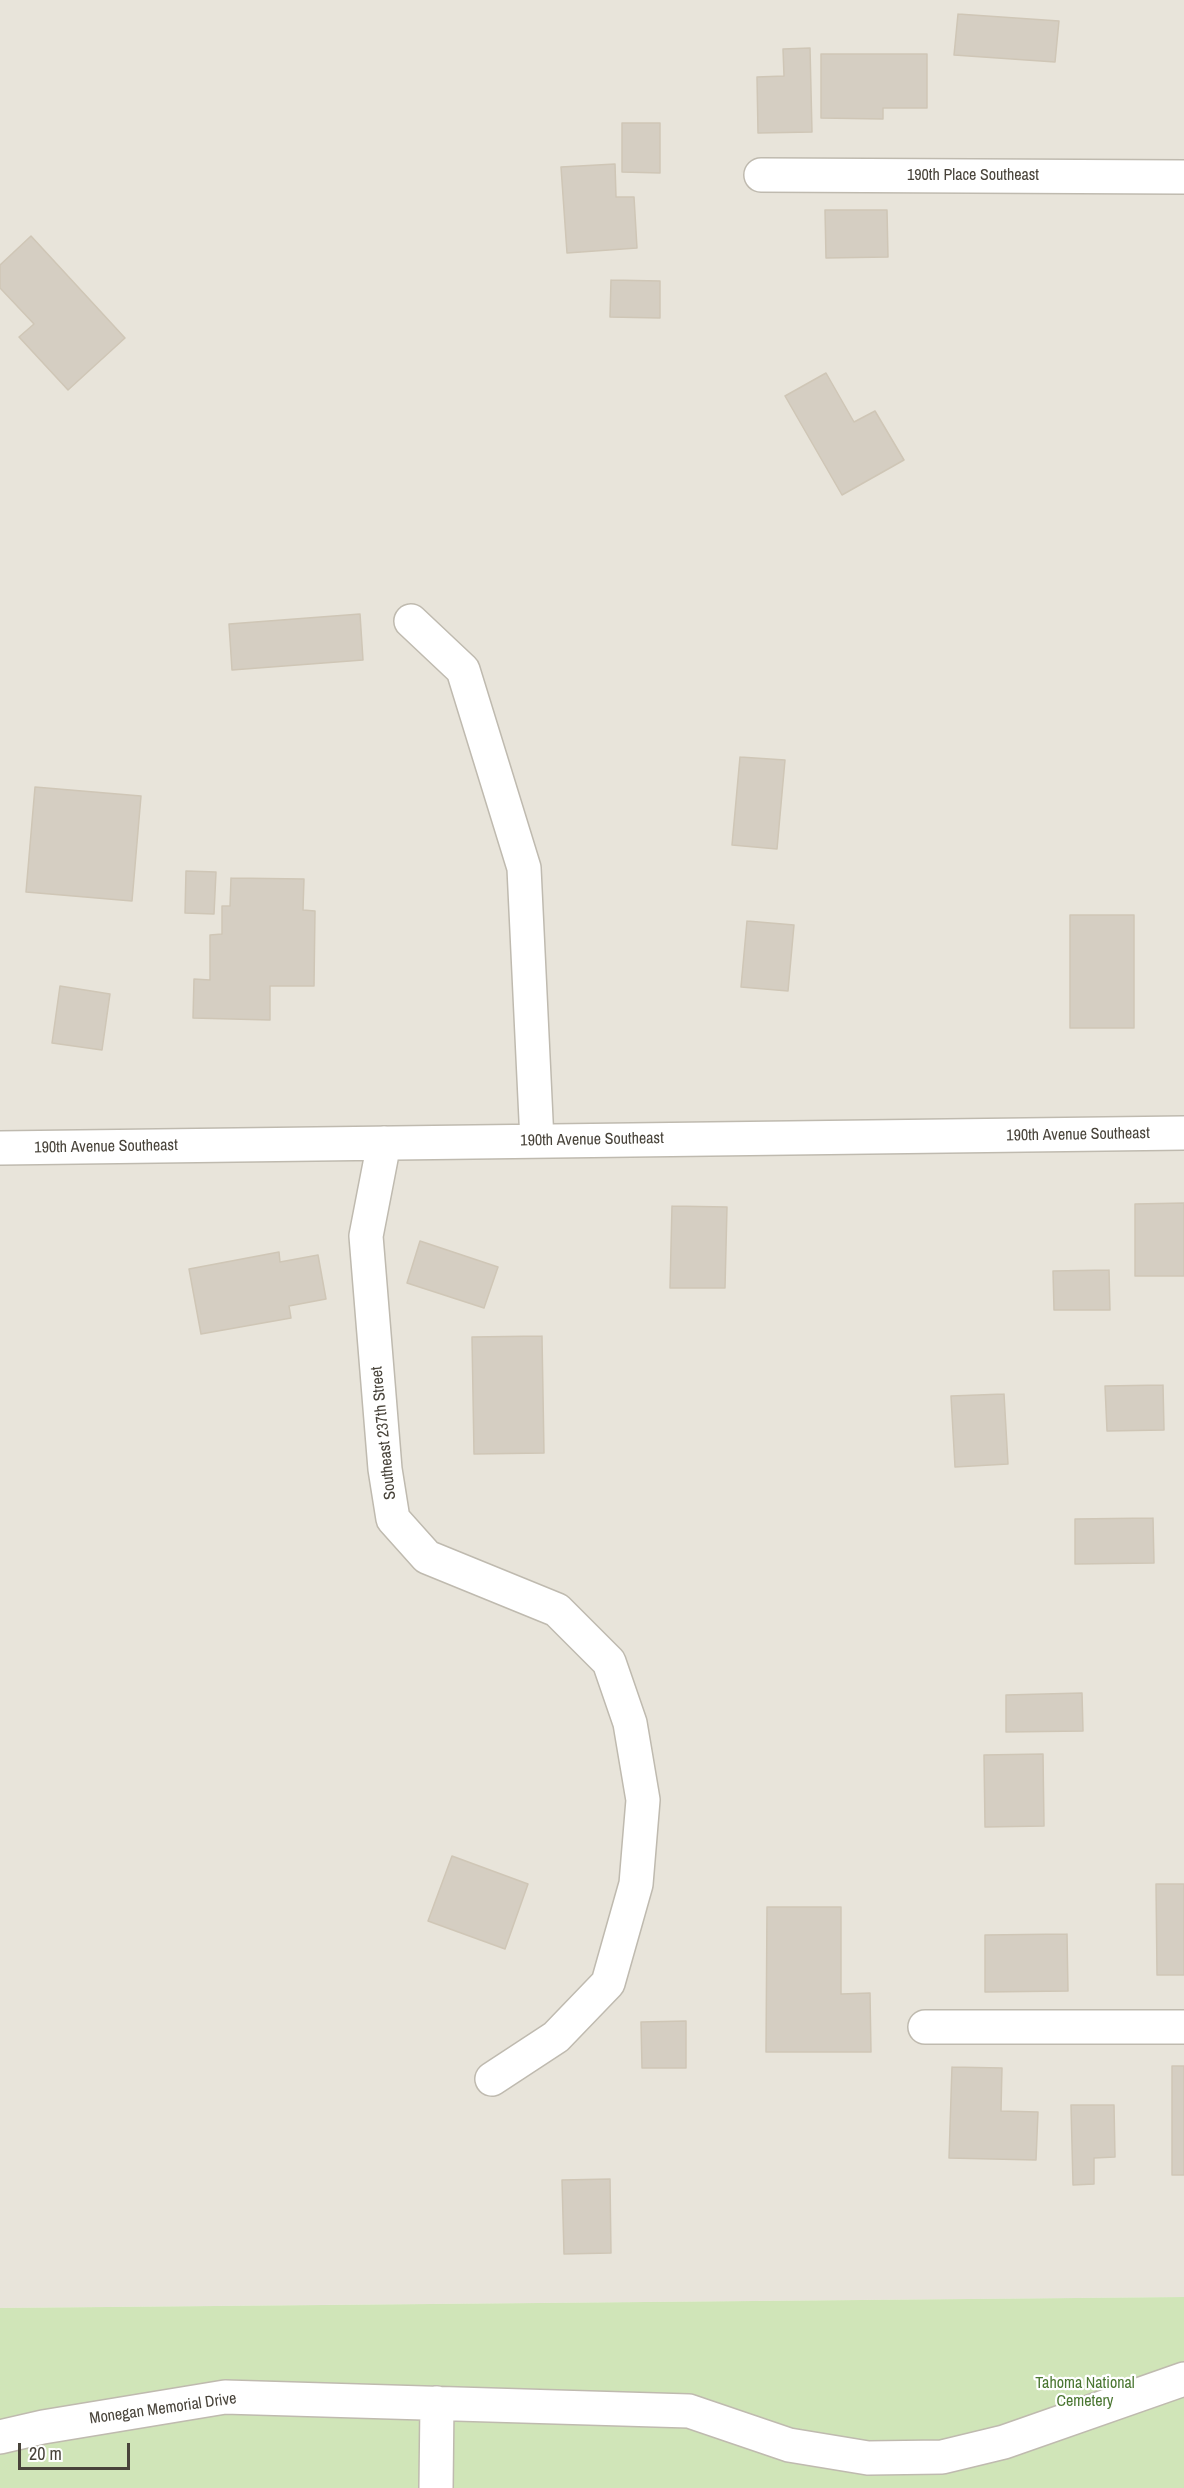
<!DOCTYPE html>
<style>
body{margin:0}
#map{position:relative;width:1184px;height:2488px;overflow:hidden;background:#f4f2ec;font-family:"Archivo Narrow",sans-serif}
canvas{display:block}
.scale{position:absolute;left:18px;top:2443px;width:112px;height:27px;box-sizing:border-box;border:3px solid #48433a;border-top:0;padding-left:8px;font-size:18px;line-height:21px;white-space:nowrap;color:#48433a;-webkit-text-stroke:4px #fff;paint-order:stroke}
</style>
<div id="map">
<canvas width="1184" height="2488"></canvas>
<div class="scale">20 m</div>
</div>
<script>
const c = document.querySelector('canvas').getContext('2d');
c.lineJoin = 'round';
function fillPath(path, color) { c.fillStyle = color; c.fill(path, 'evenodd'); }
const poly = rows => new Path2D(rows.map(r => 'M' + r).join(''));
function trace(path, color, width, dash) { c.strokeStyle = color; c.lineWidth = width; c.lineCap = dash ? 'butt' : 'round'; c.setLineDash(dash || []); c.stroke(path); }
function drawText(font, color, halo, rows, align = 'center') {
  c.font = font + ' "Archivo Narrow",sans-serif'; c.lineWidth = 4.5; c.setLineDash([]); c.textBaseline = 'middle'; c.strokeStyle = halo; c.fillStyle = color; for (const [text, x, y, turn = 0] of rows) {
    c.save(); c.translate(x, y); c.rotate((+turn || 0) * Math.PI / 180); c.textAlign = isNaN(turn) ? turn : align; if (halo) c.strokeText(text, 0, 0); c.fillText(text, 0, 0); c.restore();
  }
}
const residential = poly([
 [0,0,1184,0,1184,2297,0,2308]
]);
const green = poly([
 [1184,2297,1184,2488,0,2488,0,2308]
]);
const building = poly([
 [958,14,1059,21,1055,62,954,55,958,14],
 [810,48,812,132,758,133,757,77,784,76,783,49,810,48],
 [821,54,927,54,927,108,883,108,883,119,821,118,821,54],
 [622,123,660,123,660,173,622,172,622,123],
 [615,164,616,197,634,197,637,248,567,253,561,167,615,164],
 [825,210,887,210,888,257,826,258,825,210],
 [31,236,125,338,68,390,19,337,34,324,0,288,0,265,31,236],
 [611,280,660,281,660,318,610,317,611,280],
 [826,373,854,422,875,411,904,460,842,495,785,396,826,373],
 [360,614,363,660,232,670,229,624,360,614],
 [740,757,785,760,777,849,732,845,740,757],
 [35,787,141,796,132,901,26,892,35,787],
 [186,871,216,872,214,914,185,913,186,871],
 [231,878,304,879,303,910,315,911,314,986,270,986,270,1020,193,1018,194,979,210,980,210,935,222,934,222,906,230,906,231,878],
 [1070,915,1134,915,1134,1028,1070,1028,1070,915],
 [747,921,794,925,788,991,741,987,747,921],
 [60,986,110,994,102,1050,52,1043,60,986],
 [1184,1203,1184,1276,1135,1276,1135,1204,1184,1203],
 [672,1206,727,1207,725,1288,670,1288,672,1206],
 [420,1241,498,1267,484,1308,407,1283,420,1241],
 [279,1252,280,1262,318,1255,326,1299,289,1306,291,1318,201,1334,189,1269,279,1252],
 [1109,1270,1110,1310,1054,1310,1053,1271,1109,1270],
 [542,1336,544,1453,474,1454,472,1337,542,1336],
 [1163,1385,1164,1430,1107,1431,1105,1386,1163,1385],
 [1004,1394,1008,1464,955,1467,951,1396,1004,1394],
 [1153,1518,1154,1563,1075,1564,1075,1519,1153,1518],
 [1082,1693,1083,1731,1006,1732,1006,1695,1082,1693],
 [1043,1754,1044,1826,985,1827,984,1755,1043,1754],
 [452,1856,528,1884,505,1949,428,1921,452,1856],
 [1156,1884,1184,1884,1184,1975,1157,1975,1156,1884],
 [767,1907,841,1907,841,1994,870,1993,871,2052,766,2052,767,1907],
 [1067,1934,1068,1991,985,1992,985,1935,1067,1934],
 [686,2021,686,2068,642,2068,641,2022,686,2021],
 [1172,2066,1184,2066,1184,2175,1172,2175,1172,2066],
 [952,2067,1002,2068,1001,2111,1038,2112,1036,2160,949,2158,952,2067],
 [1071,2105,1114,2105,1115,2157,1094,2158,1094,2184,1073,2185,1071,2105],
 [610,2179,611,2253,564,2254,562,2180,610,2179]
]);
const minor = poly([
 [761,175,1184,177],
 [411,621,463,670,524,868,537,1141],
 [384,1143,366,1236,385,1469,393,1519,427,1557,557,1610,609,1662,630,1723,643,1800,636,1884,608,1983,556,2037,492,2079],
 [0,1148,1184,1133],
 [925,2027,1184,2027],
 [0,2437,43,2427,225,2397,689,2411,789,2445,868,2458,942,2457,1004,2442,1184,2379],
 [436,2488,437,2403]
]);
const streetNames = [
 ["190th Place Southeast",973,176],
 ["190th Avenue Southeast",1078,1135,-1],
 ["190th Avenue Southeast",592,1140,-1],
 ["190th Avenue Southeast",106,1147,-1],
 ["Southeast 237th Street",384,1433,-96],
 ["Monegan Memorial Drive",163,2409,-8]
];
const parkNames = [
 ["Tahoma National",1085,2384],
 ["Cemetery",1085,2402]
];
fillPath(residential, '#e8e4da');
fillPath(green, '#d0e5b8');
fillPath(building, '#d5cec2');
trace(building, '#cfc6b6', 1.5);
trace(minor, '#bfbaaf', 36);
trace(minor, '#fff', 33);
drawText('16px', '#48433a', '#fff', streetNames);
drawText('16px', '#4a7631', '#fff', parkNames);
</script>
